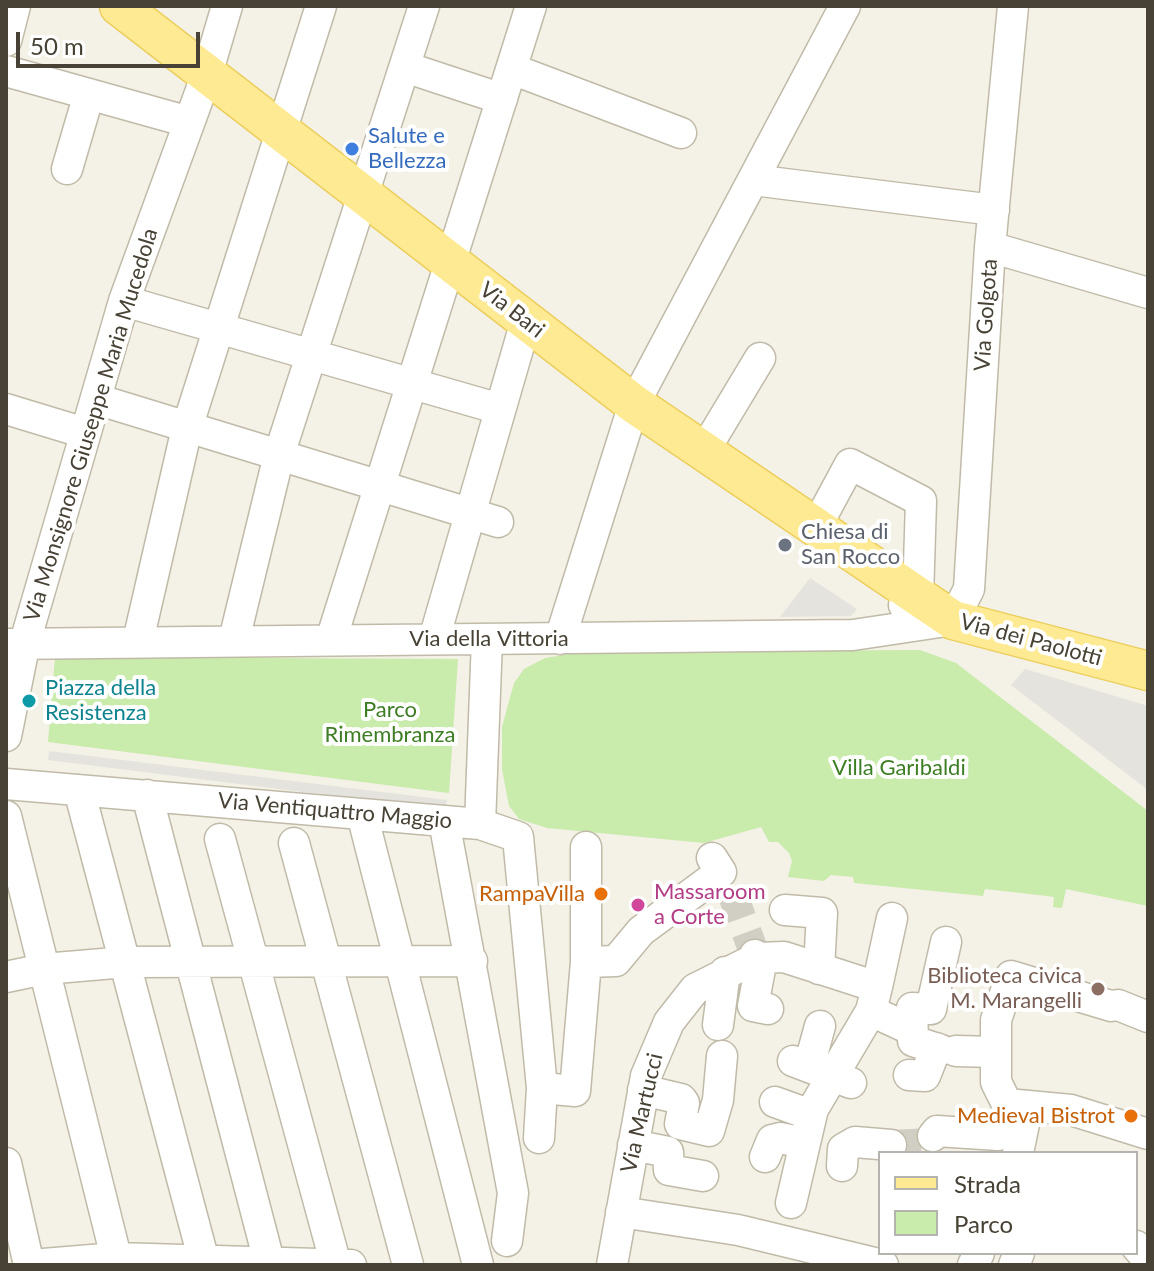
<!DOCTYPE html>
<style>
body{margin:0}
#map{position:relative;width:1154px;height:1271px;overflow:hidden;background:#f4f1e6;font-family:Lato,sans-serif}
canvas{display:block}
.frame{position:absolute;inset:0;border:8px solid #474235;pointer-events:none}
.legend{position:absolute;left:878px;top:1151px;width:260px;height:104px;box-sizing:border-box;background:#fff;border:2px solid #b5b3ae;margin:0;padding:10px 14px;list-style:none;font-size:24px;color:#474235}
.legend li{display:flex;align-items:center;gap:16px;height:40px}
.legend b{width:40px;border:2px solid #b5b3ae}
.scale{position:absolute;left:16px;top:32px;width:184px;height:36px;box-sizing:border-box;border:4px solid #474235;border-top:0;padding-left:10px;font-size:24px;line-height:28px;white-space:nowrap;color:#474235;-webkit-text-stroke:6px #fff;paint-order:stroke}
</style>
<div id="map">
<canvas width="1154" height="1271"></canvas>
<div class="frame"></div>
<ul class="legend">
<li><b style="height:10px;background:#ffea94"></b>Strada</li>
<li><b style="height:22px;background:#c9ebab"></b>Parco</li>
</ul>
<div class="scale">50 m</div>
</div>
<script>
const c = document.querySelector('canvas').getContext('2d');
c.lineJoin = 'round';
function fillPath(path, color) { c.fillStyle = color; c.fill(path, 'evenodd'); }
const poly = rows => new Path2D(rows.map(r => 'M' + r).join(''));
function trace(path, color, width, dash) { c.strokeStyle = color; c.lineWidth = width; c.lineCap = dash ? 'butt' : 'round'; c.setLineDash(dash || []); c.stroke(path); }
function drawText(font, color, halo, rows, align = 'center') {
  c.font = font + ' Lato,sans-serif'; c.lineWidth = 8; c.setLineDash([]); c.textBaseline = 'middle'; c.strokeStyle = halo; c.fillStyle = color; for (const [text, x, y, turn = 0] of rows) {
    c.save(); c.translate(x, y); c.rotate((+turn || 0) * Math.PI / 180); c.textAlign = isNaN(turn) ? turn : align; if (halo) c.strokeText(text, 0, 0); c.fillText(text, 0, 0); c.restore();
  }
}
const green = poly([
 [920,650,956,663,1148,811,1148,906,1066,889,1062,908,1053,907,1054,897,1047,896,985,889,983,896,854,883,853,877,831,875,824,881,788,877,792,861,789,853,778,842,769,842,761,827,704,843,547,828,519,819,509,806,502,769,502,727,514,683,524,669,545,658,582,652],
 [55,657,458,659,449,793,48,742]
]);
const parking = poly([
 [810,578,857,609,851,616,780,617],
 [1025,669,1148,706,1148,790,1011,685],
 [49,751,447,800,446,810,48,760]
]);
const minorTunnel = poly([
 [731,890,755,955],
 [891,1145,931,1143,933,1136]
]);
const minor = poly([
 [6,41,15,6],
 [405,67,502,99],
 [512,69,681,133],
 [6,71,189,122],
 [67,169,89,94],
 [753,180,994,210],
 [990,247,1148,293],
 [124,301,500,409],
 [96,399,498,522],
 [6,409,85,433],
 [704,451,760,358],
 [816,527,850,464,921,501,918,597,904,605],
 [434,639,526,321],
 [560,639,634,404,845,6],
 [234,640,279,455,424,6],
 [331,640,531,6],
 [138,641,187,428,321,6],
 [6,644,853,635,953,620,969,589,990,247,1013,6],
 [6,736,25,642,124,301,207,74,227,6],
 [6,784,480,824,518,837,542,1088,539,1138],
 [79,790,205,1265],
 [147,795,270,1265],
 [362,814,478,1265],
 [6,816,118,1265],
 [444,821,513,1193,507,1241],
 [480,824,487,639],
 [220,839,336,1265],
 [294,843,408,1265],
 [785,910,822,913,819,969],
 [755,955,760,969,753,1006,768,1009],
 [586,962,616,961,641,931,721,872,712,858],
 [6,977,44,969,126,962,472,961],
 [877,987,892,918],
 [718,1025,725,972],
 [941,1050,913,1041,912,1008,931,1009,946,942],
 [956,1051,996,1052],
 [793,1061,851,1083],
 [809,1066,820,1026],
 [909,1075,925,1076,936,1048],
 [542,1088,575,1091,586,962,586,847],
 [643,1090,681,1099,684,1103,680,1124,709,1131,718,1100,722,1056],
 [775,1102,811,1115],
 [1007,1104,1071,1110,1148,1134],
 [933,1136,937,1131,998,1135],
 [805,1143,813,1109,871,1011],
 [633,1145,668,1152,669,1170,703,1176],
 [1018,1153,1025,1119,1007,1104,996,1082,996,1020,1011,976,1111,1006,1118,1005,1148,1017],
 [765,1157,772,1140,780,1138,805,1143,791,1203],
 [6,1163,29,1265],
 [842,1166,843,1149,855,1142,891,1145],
 [621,1212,738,1230,883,1265],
 [1136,1246,1148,1260],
 [31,1265,116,1258,351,1265],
 [612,1265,646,1076,669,1022,695,989,757,958,784,957,877,987,871,1011,912,1030],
 [973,1265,979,1253],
 [1014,1265,1019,1253]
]);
const major = poly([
 [119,6,634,404,953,620,1148,671]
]);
const markers = [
 [352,149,8,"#3f7fe0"],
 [785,545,8,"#6b7280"],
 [29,701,8,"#0f9aa8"],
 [601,894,8,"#e8710a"],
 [638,905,8,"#d1479c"],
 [1098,989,8,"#8d6e63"],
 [1131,1116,8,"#e8710a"]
];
const shopNames = [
 ["Salute e",368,136],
 ["Bellezza",368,161]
];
const streetNames = [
 ["Via Bari",512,310,38],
 ["Via Golgota",986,315,-86],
 ["Via Monsignore Giuseppe Maria Mucedola",91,425,-73],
 ["Via della Vittoria",489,639],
 ["Via dei Paolotti",1031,640,15],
 ["Via Ventiquattro Maggio",335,811,5],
 ["Via Martucci",642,1113,-77]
];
const worshipNames = [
 ["Chiesa di",801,532],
 ["San Rocco",801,557]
];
const cultureNames = [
 ["Piazza della",45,688],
 ["Resistenza",45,713]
];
const parkNames = [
 ["Parco",390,710],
 ["Rimembranza",390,735],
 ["Villa Garibaldi",899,768]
];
const hotelNames = [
 ["Massaroom",654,892],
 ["a Corte",654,917]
];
const foodNames = [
 ["RampaVilla",585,894],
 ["Medieval Bistrot",1115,1116]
];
const educationNames = [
 ["Biblioteca civica",1082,976],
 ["M. Marangelli",1082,1001]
];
fillPath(green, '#c9ebab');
fillPath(parking, '#e5e3de');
trace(minorTunnel, '#d1cec3', 30, [30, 15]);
trace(minor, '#c0baa8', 33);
trace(major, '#ecce5c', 41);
trace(minor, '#fff', 30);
trace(major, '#ffea94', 38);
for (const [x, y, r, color] of markers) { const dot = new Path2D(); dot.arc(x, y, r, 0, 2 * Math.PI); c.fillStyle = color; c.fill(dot); trace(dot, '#fff', 3); }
drawText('22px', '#366cbe', '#fff', shopNames, 'left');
drawText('22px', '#474235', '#fff', streetNames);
drawText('22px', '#5b616d', '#fff', worshipNames, 'left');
drawText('22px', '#0d838f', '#fff', cultureNames, 'left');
drawText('22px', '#3d7d23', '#fff', parkNames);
drawText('22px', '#b23c85', '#fff', hotelNames, 'left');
drawText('22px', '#c56008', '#fff', foodNames, 'right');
drawText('22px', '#785e54', '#fff', educationNames, 'right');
</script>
